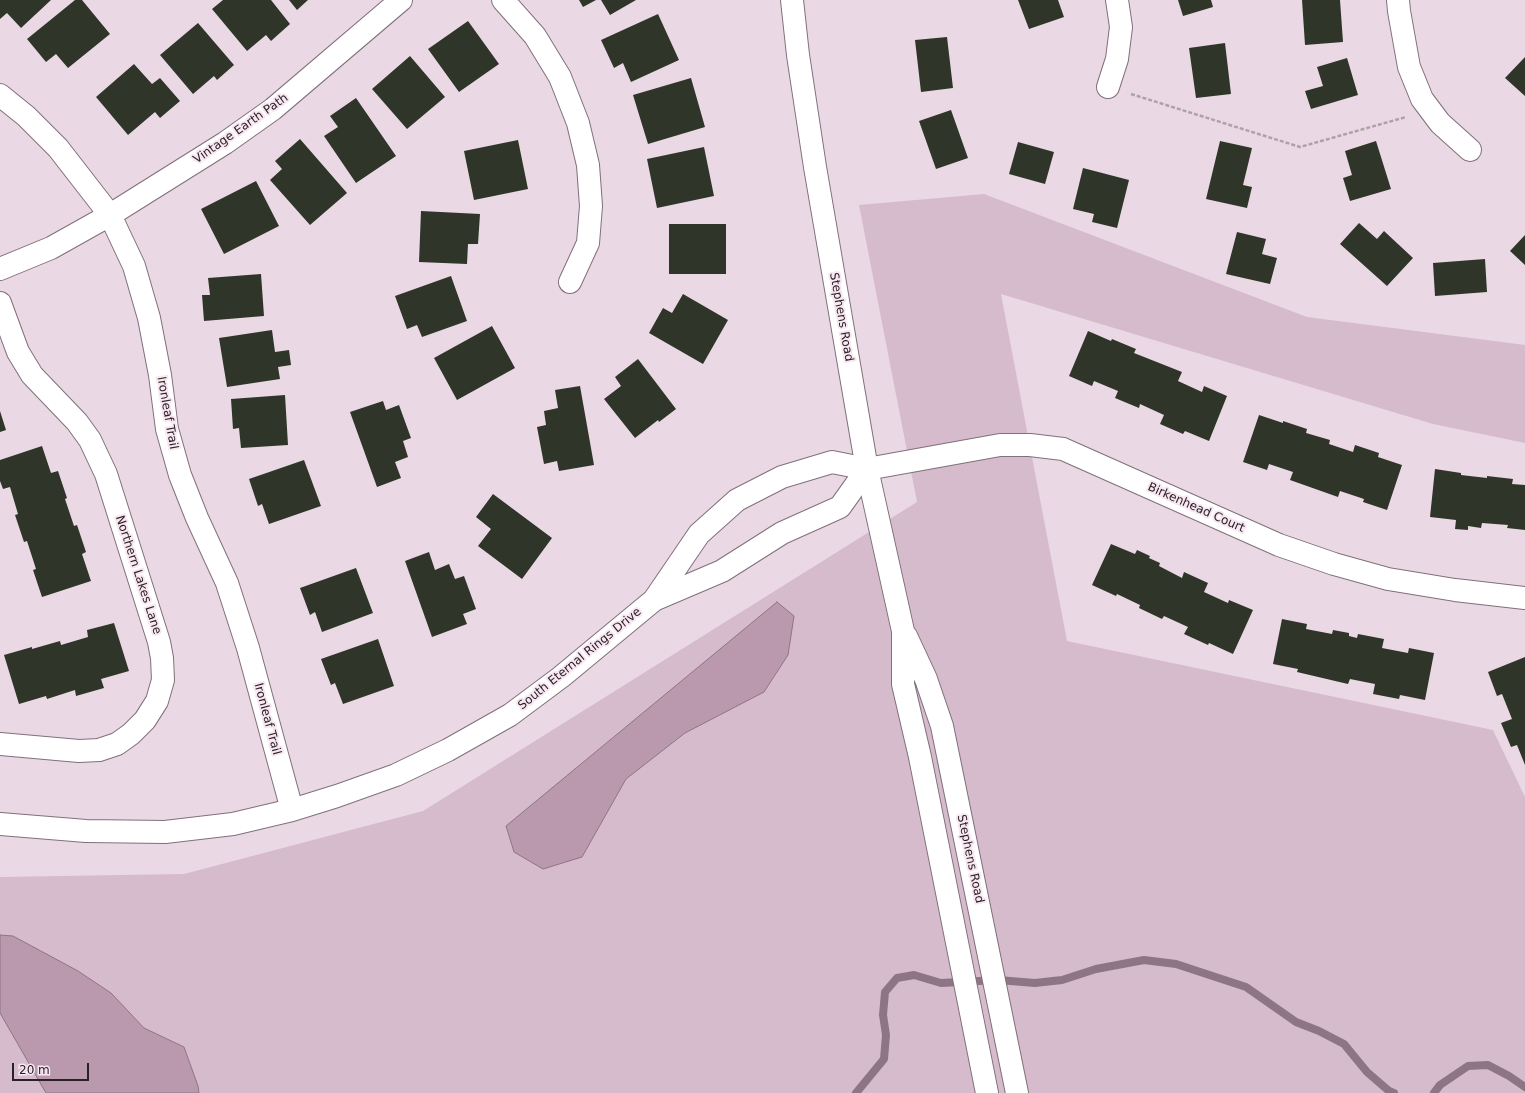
<!DOCTYPE html>
<style>
body{margin:0}
#map{position:relative;width:1525px;height:1093px;overflow:hidden;background:#ead9e4;font-family:"DejaVu Sans",sans-serif}
canvas{display:block}
.scale{position:absolute;left:12px;top:1063px;width:77px;height:18px;box-sizing:border-box;border:2px solid #282226;border-top:0;padding-left:5px;font-size:12px;line-height:14px;white-space:nowrap;color:#282226;-webkit-text-stroke:3px #f8e6f1;paint-order:stroke}
</style>
<div id="map">
<canvas width="1525" height="1093"></canvas>
<div class="scale">20 m</div>
</div>
<script>
const c = document.querySelector('canvas').getContext('2d');
c.lineJoin = 'round';
function fillPath(path, color) { c.fillStyle = color; c.fill(path, 'evenodd'); }
const poly = rows => new Path2D(rows.map(r => 'M' + r).join(''));
function trace(path, color, width, dash) { c.strokeStyle = color; c.lineWidth = width; c.lineCap = dash ? 'butt' : 'round'; c.setLineDash(dash || []); c.stroke(path); }
function drawText(font, color, halo, rows, align = 'center') {
  c.font = font + ' "DejaVu Sans",sans-serif'; c.lineWidth = 4; c.setLineDash([]); c.textBaseline = 'middle'; c.strokeStyle = halo; c.fillStyle = color; for (const [text, x, y, turn = 0] of rows) {
    c.save(); c.translate(x, y); c.rotate((+turn || 0) * Math.PI / 180); c.textAlign = isNaN(turn) ? turn : align; if (halo) c.strokeText(text, 0, 0); c.fillText(text, 0, 0); c.restore();
  }
}
const green = poly([
 [984,194,1307,317,1525,345,1525,443,1433,424,1001,294,1067,641,1493,730,1525,797,1525,1093,0,1093,0,877,184,874,423,811,917,502,859,205]
]);
const water = poly([
 [777,602,794,616,788,655,764,692,685,733,626,779,582,857,543,869,514,852,506,826,777,602],
 [0,935,13,936,78,971,111,993,144,1028,184,1047,198,1086,199,1093,46,1093,0,1013,0,935]
]);
const stream = poly([
 [856,1093,884,1059,886,1035,883,1015,885,992,897,978,914,975,941,983,998,980,1035,983,1062,980,1096,969,1144,960,1176,964,1246,987,1296,1022,1319,1031,1344,1044,1367,1072,1389,1091,1394,1093],
 [1434,1093,1440,1085,1468,1066,1488,1065,1509,1076,1525,1087]
]);
const building = poly([
 [0,0,51,0,21,28,7,13,0,19],
 [75,0,82,0,110,34,68,68,56,54,46,62,27,39],
 [223,0,271,0,290,24,271,41,266,35,247,51,212,9],
 [289,0,308,0,297,10],
 [579,0,596,0,583,7],
 [601,0,636,0,610,15],
 [1018,0,1058,0,1064,17,1029,29],
 [1178,0,1211,0,1213,7,1183,16],
 [1302,0,1340,0,1343,42,1305,45],
 [658,14,679,60,631,82,623,63,614,68,601,40],
 [468,21,499,64,459,92,428,49],
 [198,23,234,65,217,80,214,76,193,94,160,55],
 [947,37,953,88,921,92,915,40],
 [1225,43,1231,94,1196,98,1189,48],
 [410,56,445,97,407,129,372,89],
 [1525,57,1525,96,1505,78],
 [1347,58,1358,95,1311,109,1305,91,1323,86,1317,67],
 [134,64,152,84,160,78,180,101,160,118,155,112,128,135,96,97],
 [691,78,705,127,648,144,633,95],
 [356,98,396,156,356,183,324,136,338,127,330,116],
 [951,110,968,158,936,169,919,121],
 [300,139,347,193,310,225,270,180,282,169,275,161],
 [518,140,528,189,474,200,464,151],
 [1220,141,1252,148,1243,185,1252,187,1247,208,1206,199],
 [1376,141,1391,189,1350,201,1343,178,1352,175,1345,151],
 [1018,142,1054,152,1045,184,1009,174],
 [704,147,714,196,657,208,647,159],
 [1083,168,1129,180,1117,228,1092,222,1094,214,1073,209],
 [256,181,279,226,224,254,201,209],
 [421,211,480,214,478,244,468,244,467,264,419,262],
 [1359,223,1377,239,1384,231,1413,258,1387,286,1340,244],
 [669,224,726,224,726,274,669,274],
 [1237,232,1266,239,1262,254,1277,258,1270,284,1226,274],
 [1525,235,1525,265,1510,251],
 [1485,259,1487,292,1435,296,1433,263],
 [261,274,264,316,204,321,202,295,210,295,208,278],
 [451,276,467,321,422,337,417,325,407,329,395,296],
 [683,294,728,320,703,364,649,333,663,308,672,313],
 [492,326,515,368,457,400,434,358],
 [272,330,275,352,289,350,291,365,278,367,280,379,227,387,219,338],
 [1088,331,1111,341,1112,339,1136,349,1134,353,1182,372,1178,381,1202,392,1204,386,1227,396,1209,441,1185,431,1183,434,1160,424,1164,415,1140,404,1139,408,1115,398,1118,391,1094,381,1092,386,1069,376],
 [638,359,676,409,659,422,658,420,635,438,604,399,621,386,615,377],
 [580,386,594,465,559,471,557,461,544,464,537,427,546,425,544,411,558,408,555,390],
 [285,395,288,445,241,448,239,428,233,429,231,399],
 [383,401,386,410,399,405,411,438,403,441,408,457,395,462,401,478,377,487,350,412],
 [0,411,6,430,0,432],
 [1259,415,1283,423,1283,421,1307,429,1306,433,1330,440,1329,444,1353,452,1355,445,1379,453,1378,457,1402,465,1387,510,1363,502,1364,499,1340,491,1338,497,1290,480,1293,472,1269,464,1267,470,1243,462],
 [42,446,51,473,58,471,67,498,65,499,74,526,77,525,86,552,82,554,91,581,42,597,33,570,36,569,27,541,24,542,15,515,18,514,10,487,3,489,0,481,0,460],
 [304,460,321,506,269,524,262,504,258,506,249,479],
 [1435,469,1461,473,1461,475,1487,478,1487,476,1513,479,1512,484,1525,485,1525,530,1507,528,1508,525,1482,523,1481,528,1468,526,1468,530,1455,529,1456,520,1430,517],
 [493,494,552,538,522,579,478,546,491,529,476,517],
 [1111,544,1135,554,1137,550,1150,556,1149,558,1160,563,1159,566,1182,578,1184,572,1208,583,1204,592,1228,603,1229,600,1253,610,1233,654,1209,643,1208,645,1184,634,1188,627,1164,616,1162,619,1139,608,1140,605,1117,594,1116,596,1092,585],
 [429,552,435,570,449,564,455,579,464,576,476,609,463,614,467,624,432,637,405,561],
 [356,568,373,613,322,632,315,612,310,615,300,588],
 [1282,619,1307,624,1306,629,1332,634,1333,630,1349,633,1349,636,1357,638,1358,634,1384,639,1382,648,1408,653,1409,648,1434,653,1425,700,1400,695,1399,699,1373,694,1375,684,1350,679,1348,684,1297,672,1298,669,1273,664],
 [114,623,129,671,101,679,104,688,76,696,75,690,47,699,46,696,19,704,4,655,32,647,32,649,60,641,61,645,88,637,87,630],
 [378,639,394,686,343,704,335,683,331,685,321,659],
 [1525,657,1525,765,1517,745,1511,747,1501,723,1512,719,1502,694,1497,696,1488,672]
]);
const path = poly([
 [1131,94,1300,147,1406,117]
]);
const street = poly([
 [503,0,535,36,560,77,578,123,588,165,591,206,588,243,570,282],
 [1398,0,1399,11,1409,67,1422,99,1440,123,1470,150],
 [1108,87,1117,59,1121,27,1117,0],
 [0,95,26,116,58,148,110,215,134,266,149,318,160,375,167,429,180,475,197,518,227,583,248,648,292,810],
 [0,269,51,248,110,215,225,143,273,109,401,0],
 [0,303,18,352,32,375,77,422,90,440,106,474,159,642,162,658,163,680,157,701,145,720,131,734,117,744,99,750,79,751,0,744],
 [654,600,722,571,782,533,840,507,867,469],
 [0,824,86,831,165,832,233,824,292,810,337,796,396,775,448,750,510,715,561,677,654,600,699,534,737,500,782,477,832,462,867,469,1000,445,1030,445,1063,449,1279,545,1334,564,1388,579,1455,590,1525,598]
]);
const secondary = poly([
 [792,0,798,55,815,167,867,469,903,631,903,684,920,757,987,1093],
 [906,636,926,679,942,726,1017,1093]
]);
const streetNames = [
 ["Vintage Earth Path",241,129,-35],
 ["Stephens Road",841,317,80],
 ["Ironleaf Trail",167,413,80],
 ["Birkenhead Court",1196,508,24],
 ["Northern Lakes Lane",138,575,72],
 ["South Eternal Rings Drive",580,659,-39],
 ["Ironleaf Trail",267,719,75],
 ["Stephens Road",970,859,78]
];
fillPath(green, '#d6bbcd');
fillPath(water, '#ba99af');
trace(water, '#8e7586', 1);
trace(stream, '#8e7586', 8);
fillPath(building, '#2f3528');
trace(street, '#80707a', 24);
trace(secondary, '#80707a', 24);
trace(path, '#afa1aa', 2.5, [4, 2]);
trace(street, '#fff', 22);
trace(secondary, '#fff', 22);
drawText('12px', '#282226', '#f8e6f1', streetNames);
</script>
